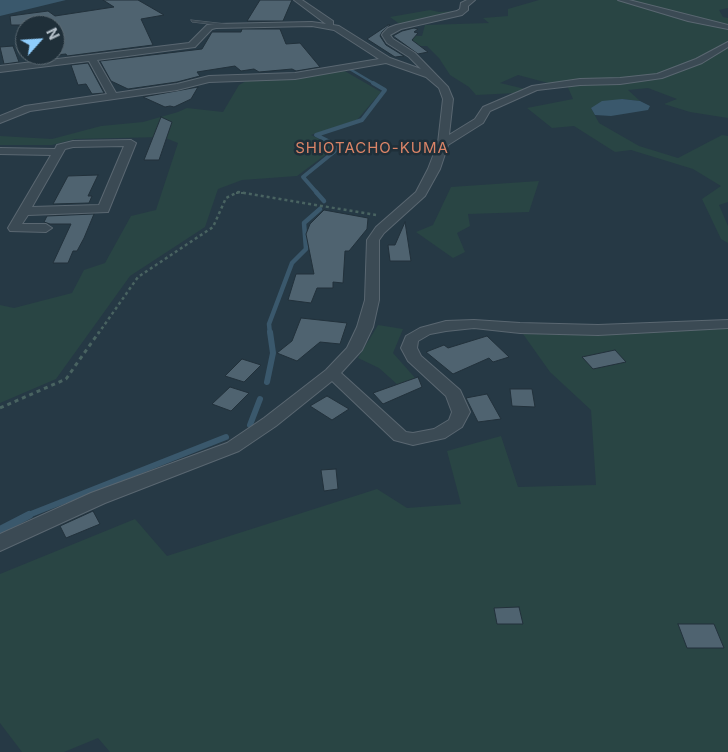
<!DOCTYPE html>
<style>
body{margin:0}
#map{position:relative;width:728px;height:752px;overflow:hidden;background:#263945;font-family:Inter,sans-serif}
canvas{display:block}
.north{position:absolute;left:15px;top:15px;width:50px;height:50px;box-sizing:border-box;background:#1f2f39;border:1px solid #5d6b74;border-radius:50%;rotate:64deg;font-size:14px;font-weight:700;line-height:20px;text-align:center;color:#b9c4cd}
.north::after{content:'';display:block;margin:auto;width:18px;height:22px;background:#8fcdfc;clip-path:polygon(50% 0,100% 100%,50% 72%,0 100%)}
</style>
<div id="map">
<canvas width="728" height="752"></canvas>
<div class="north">N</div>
</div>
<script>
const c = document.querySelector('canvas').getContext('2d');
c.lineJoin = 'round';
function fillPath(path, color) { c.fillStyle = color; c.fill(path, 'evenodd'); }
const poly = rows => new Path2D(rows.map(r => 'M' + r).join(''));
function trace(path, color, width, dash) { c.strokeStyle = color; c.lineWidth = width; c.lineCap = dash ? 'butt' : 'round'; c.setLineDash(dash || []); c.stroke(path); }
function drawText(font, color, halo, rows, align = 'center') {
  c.font = font + ' Inter,sans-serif'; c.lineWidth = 5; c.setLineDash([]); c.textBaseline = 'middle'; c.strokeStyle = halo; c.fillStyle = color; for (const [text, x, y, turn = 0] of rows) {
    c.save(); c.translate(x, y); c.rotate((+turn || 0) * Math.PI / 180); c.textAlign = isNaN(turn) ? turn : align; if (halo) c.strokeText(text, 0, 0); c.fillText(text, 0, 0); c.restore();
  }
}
const green = poly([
 [539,0,728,0,728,8,719,10,723,17,728,18,728,118,690,112,664,104,677,99,648,88,628,90,640,101,622,99,591,108,599,123,639,146,678,158,722,135,728,136,728,202,719,205,728,226,728,243,721,239,702,199,721,186,693,169,631,150,615,152,574,126,552,128,527,108,573,99,566,83,548,83,518,75,500,83,525,89,516,93,476,95,469,87,450,75,439,58,427,46,407,46,392,35,422,36,425,25,489,23,483,18,508,16,508,9],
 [430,10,439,12,457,11,401,25,390,17],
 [343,70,381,92,357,120,311,135,336,147,297,176,242,180,218,189,205,227,130,276,56,379,0,403,0,305,14,308,72,293,84,270,105,263,131,216,156,210,178,143,163,137,75,139,52,145,0,145,0,136,52,139,101,126,143,122,178,112,187,108,223,112,239,85,248,80],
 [539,181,529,212,468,214,470,226,457,233,465,252,453,258,416,232,433,225,451,187],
 [378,325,403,329,393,353,416,379,398,385,379,368,358,358],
 [728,328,728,752,110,752,98,738,64,752,22,752,0,723,0,574,135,519,167,556,377,489,407,508,461,504,447,451,501,436,518,487,596,485,591,410,550,372,523,334,600,335]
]);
const water = poly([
 [0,0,66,0,0,16],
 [622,99,640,101,650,106,648,110,611,116,595,115,591,108,602,101]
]);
const streamFar4 = poly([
 [348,68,375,84]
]);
const streamFar3 = poly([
 [317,193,303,177,340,147,316,135,362,120,385,90,373,83]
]);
const streamFar2 = poly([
 [316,192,324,201],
 [270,334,269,324,292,263,306,249,304,223,320,209]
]);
const streamFar1 = poly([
 [267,382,273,353,270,332],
 [250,425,260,399],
 [26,516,226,437]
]);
const stream = poly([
 [0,530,29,515]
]);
const building = poly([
 [103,0,138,0,164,15,141,19,153,45,67,56,66,54,55,55,55,25,11,25,10,16,48,11,55,16,114,7,103,0],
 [260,0,292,0,283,21,247,21,260,0],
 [388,25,390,25,382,32,380,36,386,45,404,56,395,57,367,39,388,25],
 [414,28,418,29,414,32,418,33,412,40,428,52,418,54,393,36,402,31,414,28],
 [242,29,280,29,286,44,300,43,320,67,296,71,292,69,259,72,254,69,241,71,235,66,197,72,200,76,177,82,128,89,111,81,100,61,202,49,212,32,241,32,242,29],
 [13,46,19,62,4,64,0,47,13,46],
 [88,63,104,93,92,94,86,84,78,85,71,65,88,63],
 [198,87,191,99,174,107,170,106,165,107,143,97,198,87],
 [161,117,172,122,159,160,144,160,161,117],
 [98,175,88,196,92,196,89,203,53,204,68,176,98,175],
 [324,210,368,218,367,229,349,251,345,251,343,283,333,282,333,288,317,288,311,303,288,300,296,274,314,274,306,234,310,224,324,210],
 [94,214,84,238,77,251,73,251,68,263,53,263,71,224,50,224,44,222,47,216,94,214],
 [405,222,411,261,390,261,388,245,395,245,405,222],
 [301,318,347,323,340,344,320,342,297,361,277,353,292,341,301,318],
 [487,336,509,357,493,362,489,358,453,374,426,352,444,345,448,348,487,336],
 [615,350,626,362,593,369,582,357,615,350],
 [242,359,261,365,244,382,225,376,242,359],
 [418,377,422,387,383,404,373,393,418,377],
 [230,387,249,393,231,411,212,404,230,387],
 [510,389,532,389,535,407,512,406,510,389],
 [487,394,501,419,478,422,466,398,487,394],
 [327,396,349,409,332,420,310,406,327,396],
 [336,469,338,489,324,491,321,470,336,469],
 [93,511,100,524,66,538,60,526,93,511],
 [519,607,523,624,497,624,494,608,519,607],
 [678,624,714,624,724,648,687,648,678,624]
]);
const pathFar2 = poly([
 [236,193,243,193]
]);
const pathFar1 = poly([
 [98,334,138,277,213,227,226,198,238,192,376,215]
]);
const path = poly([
 [0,408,66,379,99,332]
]);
const lane = poly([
 [191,20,226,24,228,25,226,26,192,22,191,20]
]);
const street = poly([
 [294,0,302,0,333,21,333,25,339,26,390,58,421,69,409,57,387,43,382,35,383,33,388,28,396,25,457,11,460,9,461,3,467,0,475,0,468,6,468,10,462,15,401,29,390,35,393,39,415,53,448,87,453,99,449,135,475,119,483,107,532,86,580,79,620,78,657,74,696,59,728,42,728,47,702,63,662,78,620,84,580,85,537,90,490,111,483,123,448,145,440,169,425,196,384,233,379,240,379,300,373,327,362,350,341,373,406,432,413,433,434,429,449,420,452,412,446,396,408,361,401,348,406,336,420,328,446,321,474,320,520,323,598,325,728,320,728,328,598,335,520,333,474,328,446,331,430,334,418,341,417,348,421,356,460,390,470,412,462,427,445,438,413,445,394,440,332,381,276,426,239,451,105,503,0,551,0,534,91,493,227,443,264,418,326,370,347,348,357,327,365,300,367,240,376,227,416,192,428,169,438,143,443,99,439,88,426,77,386,63,295,79,209,82,177,90,30,111,0,123,0,116,25,106,107,94,89,61,0,72,0,66,189,43,207,25,216,24,312,22,326,24,294,0],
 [312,26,334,30,379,59,295,73,209,76,177,84,116,93,97,60,195,47,212,29,216,28,312,26],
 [618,0,629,0,728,25,728,29,688,21,618,0],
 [131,140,136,143,108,212,28,215,22,224,46,224,52,228,46,232,10,231,8,228,51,155,0,154,0,148,55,149,57,145,73,141,131,140],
 [124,146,99,205,32,207,65,149,73,147,124,146]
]);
const farQuarternames = [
 ["SHIOTACHO-KUMA",372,148]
];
fillPath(green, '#294544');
fillPath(water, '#3a586c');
trace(streamFar4, '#3a586c', 2.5);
trace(streamFar3, '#3a586c', 4);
trace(streamFar2, '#3a586c', 4.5);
trace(streamFar1, '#3a586c', 6);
trace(stream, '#3a586c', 8);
fillPath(building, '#4f6370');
trace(building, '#22313b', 1);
trace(lane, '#5a6771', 1);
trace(street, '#5a6771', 2);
trace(pathFar2, '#496361', 2, [2.5, 2.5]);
trace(pathFar1, '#496361', 2.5, [3, 3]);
trace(path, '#496361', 3, [4, 4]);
fillPath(lane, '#3b4a54');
fillPath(street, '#3b4a54');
c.letterSpacing = '1px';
drawText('15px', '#da8467', '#1f2f39', farQuarternames);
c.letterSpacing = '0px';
</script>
